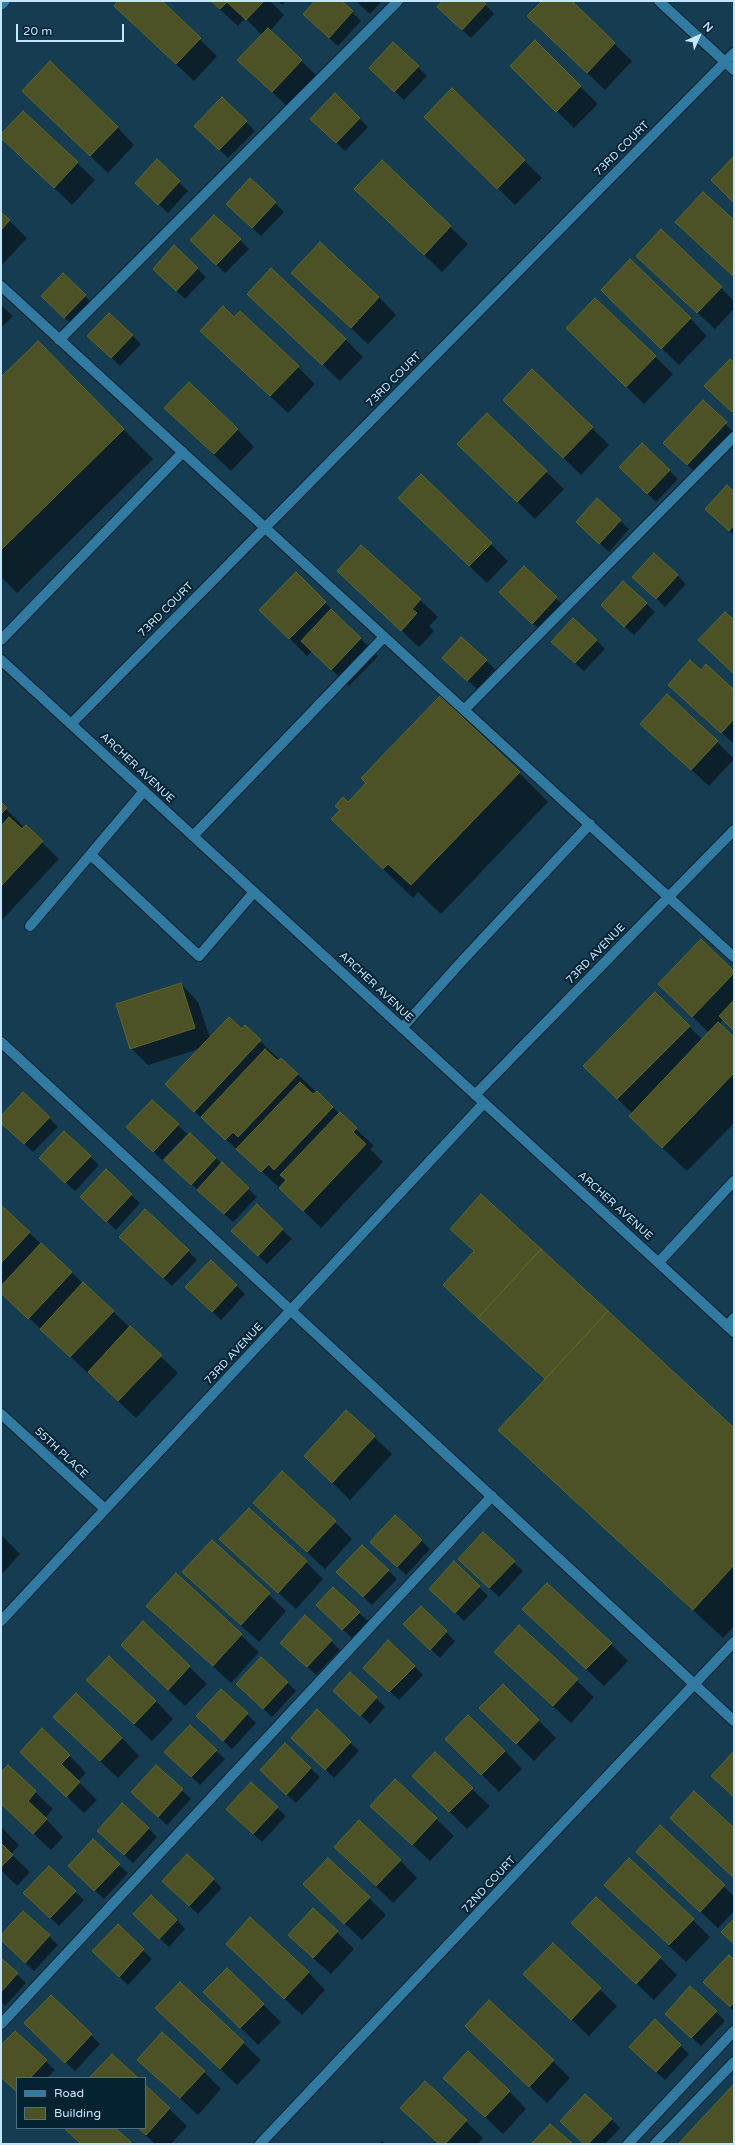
<!DOCTYPE html>
<style>
body{margin:0}
#map{position:relative;width:735px;height:2145px;overflow:hidden;background:#153c51;font-family:"Varela Round",sans-serif}
canvas{display:block}
.frame{position:absolute;inset:0;border:2px solid #c3e6fc;pointer-events:none}
.legend{position:absolute;left:16px;top:2077px;width:130px;height:52px;box-sizing:border-box;background:#032232;border:1px solid #507083;margin:0;padding:5px 7px;list-style:none;font-size:12px;color:#c3e6fc}
.legend li{display:flex;align-items:center;gap:8px;height:20px}
.legend b{width:20px;border:1px solid #507083}
.north{position:absolute;left:679px;top:16px;width:40px;height:40px;-webkit-text-stroke:3px #032232;paint-order:stroke;rotate:45deg;font-size:11px;font-weight:700;line-height:16px;text-align:center;color:#c3e6fc}
.north::after{content:'';display:block;margin:auto;width:14px;height:18px;background:#c3e6fc;clip-path:polygon(50% 0,100% 100%,50% 72%,0 100%)}
.scale{position:absolute;left:16px;top:24px;width:108px;height:18px;box-sizing:border-box;border:2px solid #c3e6fc;border-top:0;padding-left:5px;font-size:12px;line-height:14px;white-space:nowrap;color:#c3e6fc;-webkit-text-stroke:3px #032232;paint-order:stroke}
</style>
<div id="map">
<canvas width="735" height="2145"></canvas>
<div class="frame"></div>
<ul class="legend">
<li><b style="height:5px;background:#317aa2"></b>Road</li>
<li><b style="height:11px;background:#4c5225"></b>Building</li>
</ul>
<div class="north">N</div>
<div class="scale">20 m</div>
</div>
<script>
const c = document.querySelector('canvas').getContext('2d');
c.lineJoin = 'round';
function fillPath(path, color) { c.fillStyle = color; c.fill(path, 'evenodd'); }
const poly = rows => new Path2D(rows.map(r => 'M' + r).join(''));
function trace(path, color, width, dash) { c.strokeStyle = color; c.lineWidth = width; c.lineCap = dash ? 'butt' : 'round'; c.setLineDash(dash || []); c.stroke(path); }
function drawText(font, color, halo, rows, align = 'center') {
  c.font = font + ' "Varela Round",sans-serif'; c.lineWidth = 4; c.setLineDash([]); c.textBaseline = 'middle'; c.strokeStyle = halo; c.fillStyle = color; for (const [text, x, y, turn = 0] of rows) {
    c.save(); c.translate(x, y); c.rotate((+turn || 0) * Math.PI / 180); c.textAlign = isNaN(turn) ? turn : align; if (halo) c.strokeText(text, 0, 0); c.fillText(text, 0, 0); c.restore();
  }
}
const shadow = poly([
 [119,1,160,1,217,56,194,81,132,23],
 [211,1,270,1,284,15,270,31,319,78,290,109,256,77,262,35,245,18,238,26],
 [278,1,286,1,282,5],
 [317,1,341,1,361,21,338,46,313,23],
 [356,1,382,1,370,14],
 [444,1,482,1,494,14,471,38,447,16],
 [543,1,570,1,632,61,605,90,546,33],
 [535,42,598,104,574,128,511,66],
 [393,43,427,76,404,100,370,68],
 [452,90,542,178,515,205,425,117],
 [335,94,368,127,345,151,320,128],
 [222,98,255,131,228,158,195,126],
 [41,108,117,127,134,145,108,173],
 [23,112,95,180,72,205,1,137],
 [157,161,188,191,168,213,136,183],
 [382,162,468,244,442,272,373,207],
 [250,179,284,212,261,236,236,213],
 [703,193,734,222,734,277,676,222],
 [1,213,27,238,2,265,1,264],
 [191,240,240,240,249,249,225,273],
 [174,246,206,277,185,299,154,269],
 [654,273,721,288,734,301,734,309,715,329],
 [63,274,94,305,74,326,51,305],
 [310,290,379,297,396,315,368,344],
 [596,299,673,374,644,404,585,346],
 [1,305,13,316,1,328],
 [619,307,690,318,707,336,679,365],
 [266,311,345,339,363,357,340,381],
 [234,318,298,367,315,384,288,413,201,331],
 [132,335,141,344,120,366,89,336],
 [38,343,153,459,17,593,1,577,1,379],
 [703,401,734,433,696,473,673,452],
 [487,414,564,489,535,519,476,461],
 [521,417,592,428,609,445,581,475],
 [183,425,237,429,254,447,231,471],
 [642,444,678,479,656,502,620,467],
 [734,493,734,535,715,518],
 [416,515,491,544,508,561,487,583],
 [620,521,629,529,609,552,586,530],
 [524,567,565,607,542,632,509,601],
 [296,573,378,656,349,686,312,651,307,656,278,627],
 [677,575,686,584,665,607,642,585],
 [356,588,420,600,438,617,429,626,434,631,419,647],
 [646,603,655,612,634,635,611,614],
 [596,640,605,649,584,671,561,651],
 [486,661,495,669,477,689,452,667],
 [734,691,734,744,687,702],
 [641,724,717,742,734,759,709,786],
 [519,773,548,802,441,914,418,892,413,898,361,848,341,810,348,803],
 [1,804,23,826,20,829,22,831,26,827,59,859,1,921],
 [734,972,734,1029,724,1019,719,1024,734,1039,734,1123,687,1171,654,1140,632,1113,601,1083,655,993,703,1040,709,1033,677,1001],
 [181,984,198,1002,210,1038,242,1031,245,1027,278,1058,276,1061,278,1063,281,1059,356,1129,374,1146,370,1149,383,1162,321,1228,280,1188,183,1101,199,1049,148,1065,131,1048],
 [152,1101,187,1134,162,1160,137,1136],
 [1,1117,49,1118,58,1127,33,1152,1,1122],
 [190,1134,257,1197,233,1222,175,1169],
 [90,1157,99,1165,75,1191,49,1167],
 [131,1195,140,1203,116,1230,90,1205],
 [481,1196,734,1429,734,1626,723,1638,500,1430,545,1380,444,1285,474,1252,451,1229],
 [1,1206,178,1373,136,1418,1,1292],
 [257,1206,292,1239,267,1264,242,1240],
 [146,1210,197,1260,172,1286,129,1246],
 [236,1285,245,1294,221,1320,195,1296],
 [346,1411,392,1454,350,1500,322,1473],
 [254,1503,335,1522,352,1539,325,1569],
 [483,1533,523,1571,499,1597,468,1568],
 [1,1535,20,1554,1,1575],
 [221,1539,306,1562,323,1579,296,1609],
 [421,1540,430,1549,406,1575,380,1551],
 [212,1541,286,1611,259,1642,201,1589],
 [454,1563,488,1596,464,1621,439,1597],
 [388,1570,397,1579,372,1605,346,1581],
 [176,1575,259,1652,231,1683,148,1606],
 [421,1607,455,1641,440,1658,414,1633],
 [359,1613,368,1621,352,1638,326,1614],
 [306,1617,340,1650,316,1675,290,1651],
 [143,1622,207,1684,185,1706,139,1662],
 [519,1626,594,1697,571,1723,513,1669],
 [541,1626,611,1644,628,1661,604,1686],
 [262,1658,296,1691,272,1717,246,1693],
 [414,1666,423,1675,399,1700,373,1676],
 [350,1673,385,1707,370,1724,344,1699],
 [503,1685,556,1738,534,1761,497,1725],
 [221,1690,256,1723,232,1749,206,1725],
 [105,1697,156,1701,173,1719,152,1741],
 [317,1711,359,1751,334,1778,301,1746],
 [72,1734,122,1738,139,1756,118,1778],
 [446,1739,505,1751,522,1769,499,1792],
 [285,1744,320,1777,296,1803,270,1779],
 [216,1751,225,1759,200,1785,175,1761],
 [435,1754,490,1806,467,1829,414,1776],
 [69,1755,86,1773,78,1781,97,1800,84,1813,38,1769],
 [8,1766,53,1809,45,1818,63,1837,51,1850,1,1803,1,1774],
 [156,1766,191,1799,167,1825,141,1801],
 [395,1780,454,1836,430,1861,389,1823],
 [277,1808,286,1816,262,1842,236,1818],
 [1,1827,19,1845,11,1854,30,1872,17,1886,1,1870],
 [660,1827,734,1896,734,1911,718,1928,654,1869],
 [148,1828,157,1837,133,1863,107,1839],
 [400,1860,417,1878,393,1903,352,1864],
 [119,1865,128,1873,104,1899,78,1875],
 [213,1879,222,1888,198,1914,172,1890],
 [75,1892,84,1900,59,1926,34,1902],
 [369,1898,386,1915,362,1940,321,1901],
 [623,1902,693,1920,710,1937,686,1962],
 [313,1909,354,1949,331,1974,306,1952],
 [24,1912,58,1945,34,1971,1,1939,1,1936],
 [177,1920,185,1929,169,1947,143,1923],
 [118,1926,152,1959,128,1985,102,1960],
 [590,1941,660,1958,677,1975,654,2000],
 [227,1944,308,1972,325,1990,302,2015],
 [553,1944,617,2006,589,2036,542,1991],
 [1,1960,26,1983,5,2006,1,2002],
 [734,1961,734,2011,713,1991],
 [227,1969,281,2022,258,2045,205,1992],
 [180,1983,261,2060,237,2085,156,2008],
 [51,1996,100,2044,75,2071,34,2032],
 [716,2012,725,2021,701,2046,675,2022],
 [655,2021,689,2054,665,2080,639,2056],
 [15,2032,55,2070,47,2078,17,2078,17,2091,1,2077,1,2047],
 [484,2043,553,2061,570,2078,547,2103],
 [139,2060,204,2072,221,2089,198,2115],
 [426,2082,483,2138,478,2144,439,2144,419,2125],
 [145,2086,187,2126,171,2144,155,2144,138,2128,145,2128],
 [509,2091,526,2109,503,2134,462,2095],
 [611,2119,620,2128,605,2144,585,2144],
 [382,2141,385,2144,379,2144]
]);
const building = poly([
 [118,1,162,1,201,38,176,64,114,6,118,1],
 [211,1,264,1,246,20,227,2,220,9,211,1],
 [315,1,342,1,353,11,329,38,303,14,315,1],
 [442,1,483,1,486,4,462,30,437,7,442,1],
 [542,1,572,1,615,43,587,73,527,16,542,1],
 [268,28,302,60,272,92,237,60,268,28],
 [535,40,581,86,556,112,510,66,535,40],
 [393,42,419,66,394,92,369,68,393,42],
 [50,61,118,127,90,156,22,91,50,61],
 [452,88,525,160,497,189,424,117,452,88],
 [335,93,360,118,336,143,310,119,335,93],
 [222,97,247,121,219,150,194,126,222,97],
 [23,111,78,162,54,188,1,138,1,134,23,111],
 [734,156,734,203,711,180,734,156],
 [157,159,180,181,158,205,135,183,157,159],
 [382,160,451,226,424,255,354,189,382,160],
 [250,178,276,202,252,228,226,204,250,178],
 [703,192,734,220,733,276,675,222,703,192],
 [1,212,10,220,1,230,1,212],
 [214,215,241,239,216,265,190,240,214,215],
 [661,229,722,287,697,313,636,256,661,229],
 [320,242,379,297,351,328,291,273,320,242],
 [174,245,198,268,176,291,153,269,174,245],
 [630,259,691,318,661,349,601,290,630,259],
 [271,268,346,339,322,365,247,294,271,268],
 [63,273,86,295,64,318,41,296,63,273],
 [595,298,656,356,626,387,566,328,595,298],
 [223,306,234,317,240,311,299,366,270,396,200,331,223,306],
 [109,313,133,335,111,358,87,336,109,313],
 [38,341,124,429,1,550,1,377,38,341],
 [730,359,734,362,734,410,732,412,704,386,730,359],
 [532,369,593,427,563,458,503,400,532,369],
 [189,382,238,429,214,454,164,408,189,382],
 [703,400,727,422,687,465,663,443,703,400],
 [487,413,547,471,517,502,457,444,487,413],
 [642,443,670,470,647,494,619,467,642,443],
 [421,474,492,543,469,566,398,498,421,474],
 [727,485,734,492,734,525,729,531,705,509,727,485],
 [597,498,621,520,599,544,576,522,597,498],
 [361,545,421,599,412,609,417,613,401,631,337,571,361,545],
 [654,553,678,575,656,599,632,577,654,553],
 [524,566,557,597,532,624,499,592,524,566],
 [296,572,326,602,289,639,259,610,296,572],
 [623,581,647,603,624,627,601,605,623,581],
 [331,609,361,638,331,670,301,641,331,609],
 [725,612,734,620,734,674,698,640,725,612],
 [573,618,597,640,575,663,551,642,573,618],
 [461,637,487,660,467,681,442,658,461,637],
 [690,660,701,670,706,664,734,690,734,719,721,733,668,685,690,660],
 [667,694,718,741,691,770,640,724,667,694],
 [440,696,520,772,411,885,388,864,383,869,331,819,340,810,335,806,343,797,348,802,366,783,361,778,440,696],
 [1,802,7,808,1,814,1,802],
 [9,817,22,829,26,825,43,841,1,886,1,826,9,817],
 [701,939,734,971,734,973,692,1017,658,984,701,939],
 [181,983,195,1028,130,1049,116,1004,181,983],
 [655,992,690,1026,617,1099,583,1066,655,992],
 [734,1000,734,1031,719,1016,734,1000],
 [229,1017,242,1029,245,1025,261,1040,194,1112,165,1084,229,1017],
 [718,1022,734,1037,734,1073,662,1148,629,1116,718,1022],
 [265,1049,278,1061,281,1058,298,1074,238,1137,233,1132,225,1140,201,1117,265,1049],
 [300,1082,313,1094,317,1091,333,1107,274,1170,269,1164,261,1172,236,1149,300,1082],
 [23,1092,50,1117,24,1144,1,1123,1,1116,23,1092],
 [152,1100,179,1124,153,1152,126,1127,152,1100],
 [340,1112,357,1128,353,1132,366,1144,303,1211,279,1188,286,1180,280,1175,340,1112],
 [64,1131,91,1156,65,1183,39,1158,64,1131],
 [190,1133,216,1158,191,1185,164,1160,190,1133],
 [222,1162,249,1188,224,1214,197,1190,222,1162],
 [106,1169,132,1194,106,1222,80,1197,106,1169],
 [481,1194,541,1249,478,1318,443,1285,474,1251,450,1229,481,1194],
 [257,1204,283,1229,258,1256,231,1231,257,1204],
 [1,1205,30,1232,1,1263,1,1205],
 [145,1209,189,1250,163,1278,119,1237,145,1209],
 [41,1243,72,1272,28,1319,1,1293,1,1286,41,1243],
 [541,1249,608,1311,545,1379,478,1318,541,1249],
 [211,1260,237,1285,212,1312,185,1287,211,1260],
 [83,1282,114,1311,70,1357,40,1329,83,1282],
 [608,1311,734,1428,734,1565,693,1610,498,1430,608,1311],
 [130,1326,162,1355,118,1401,88,1372,130,1326],
 [346,1410,375,1436,332,1483,304,1456,346,1410],
 [282,1471,336,1521,307,1552,253,1503,282,1471],
 [249,1508,307,1561,278,1593,219,1539,249,1508],
 [395,1515,422,1540,397,1567,370,1542,395,1515],
 [483,1532,515,1561,489,1588,458,1559,483,1532],
 [212,1540,270,1593,241,1625,182,1572,212,1540],
 [362,1545,389,1570,363,1597,336,1572,362,1545],
 [454,1561,480,1586,455,1613,429,1589,454,1561],
 [176,1573,242,1634,213,1666,146,1606,176,1573],
 [547,1583,612,1643,586,1669,522,1609,547,1583],
 [333,1587,360,1612,342,1630,316,1605,333,1587],
 [421,1606,447,1631,430,1650,403,1624,421,1606],
 [305,1615,332,1640,307,1667,280,1643,305,1615],
 [143,1621,190,1666,168,1690,121,1645,143,1621],
 [519,1625,578,1679,553,1706,494,1652,519,1625],
 [388,1640,415,1666,389,1692,363,1668,388,1640],
 [109,1656,156,1701,134,1724,86,1680,109,1656],
 [261,1657,288,1682,263,1709,236,1684,261,1657],
 [350,1672,377,1697,360,1716,333,1691,350,1672],
 [503,1684,539,1720,516,1744,479,1708,503,1684],
 [221,1689,248,1713,223,1741,196,1716,221,1689],
 [76,1693,122,1738,100,1761,53,1717,76,1693],
 [317,1709,351,1742,325,1770,291,1738,317,1709],
 [468,1715,505,1751,481,1775,445,1739,468,1715],
 [190,1725,217,1750,191,1777,164,1752,190,1725],
 [42,1728,70,1755,61,1764,80,1782,66,1797,20,1752,42,1728],
 [285,1743,311,1768,286,1795,260,1770,285,1743],
 [734,1751,734,1797,711,1776,734,1751],
 [435,1752,473,1788,449,1812,412,1776,435,1752],
 [8,1765,36,1791,28,1801,47,1819,33,1834,1,1804,1,1772,8,1765],
 [156,1765,183,1789,158,1817,131,1792,156,1765],
 [395,1779,437,1818,412,1845,370,1806,395,1779],
 [251,1782,278,1807,253,1834,226,1809,251,1782],
 [694,1791,734,1828,734,1878,670,1818,694,1791],
 [122,1803,149,1828,124,1855,97,1831,122,1803],
 [359,1820,401,1860,376,1886,334,1847,359,1820],
 [660,1825,725,1885,700,1912,636,1852,660,1825],
 [93,1839,120,1864,94,1891,68,1866,93,1839],
 [1,1843,13,1855,1,1867,1,1843],
 [187,1854,214,1879,189,1906,162,1881,187,1854],
 [328,1858,370,1897,344,1924,303,1884,328,1858],
 [629,1858,694,1919,669,1945,604,1885,629,1858],
 [49,1866,76,1891,50,1918,23,1893,49,1866],
 [151,1895,177,1920,159,1939,133,1914,151,1895],
 [596,1897,661,1957,636,1984,571,1923,596,1897],
 [313,1908,338,1931,313,1958,288,1935,313,1908],
 [23,1911,50,1935,25,1963,1,1940,1,1935,23,1911],
 [250,1917,309,1972,284,1999,226,1944,250,1917],
 [734,1919,734,1944,721,1932,734,1919],
 [118,1924,144,1949,119,1977,92,1951,118,1924],
 [553,1943,601,1988,571,2020,523,1974,553,1943],
 [729,1955,734,1960,734,2002,730,2007,703,1982,729,1955],
 [1,1958,18,1973,1,1992,1,1958],
 [227,1968,264,2004,240,2028,203,1992,227,1968],
 [180,1982,244,2042,220,2069,155,2008,180,1982],
 [690,1986,717,2011,691,2038,665,2014,690,1986],
 [51,1995,92,2034,65,2063,24,2023,51,1995],
 [489,2000,554,2060,529,2087,465,2026,489,2000],
 [655,2019,681,2045,656,2072,629,2047,655,2019],
 [15,2031,47,2060,30,2078,17,2078,17,2092,1,2077,1,2045,15,2031],
 [162,2032,205,2071,180,2098,137,2060,162,2032],
 [468,2051,510,2091,485,2117,443,2078,468,2051],
 [112,2054,138,2078,89,2078,112,2054],
 [425,2081,467,2120,445,2144,439,2144,400,2108,425,2081],
 [734,2084,734,2144,678,2144,734,2084],
 [145,2085,170,2108,146,2135,138,2128,145,2128,145,2085],
 [585,2094,612,2119,588,2144,584,2144,560,2121,585,2094],
 [550,2124,573,2144,531,2144,550,2124],
 [64,2128,115,2128,131,2142,129,2144,81,2144,64,2128]
]);
const service = poly([
 [1,286,734,957],
 [59,340,398,1],
 [1,640,183,452],
 [464,710,734,437],
 [193,836,384,637],
 [91,855,199,956,254,892],
 [30,926,144,791],
 [402,1028,462,961,590,824],
 [1,1042,734,1721],
 [659,1262,734,1181],
 [727,1326,734,1318],
 [1,2024,492,1496],
 [628,2144,734,2031],
 [655,2144,734,2062]
]);
const minor = poly([
 [659,1,734,70],
 [1,5,5,1],
 [71,724,734,53],
 [475,1095,734,830],
 [1,1414,105,1509],
 [1,1621,484,1103],
 [260,2144,734,1642]
]);
const secondary = poly([
 [1,660,734,1332]
]);
const streetNames = [
 ["73RD COURT",622,149,-45],
 ["73RD COURT",394,380,-45],
 ["73RD COURT",166,610,-45],
 ["ARCHER AVENUE",137,768,43],
 ["73RD AVENUE",596,954,-46],
 ["ARCHER AVENUE",376,987,43],
 ["ARCHER AVENUE",615,1206,42],
 ["73RD AVENUE",234,1354,-47],
 ["55TH PLACE",61,1453,43],
 ["72ND COURT",489,1885,-47]
];
fillPath(shadow, '#0007');
fillPath(building, '#4c5225');
trace(building, '#606821', 1);
trace(service, '#0b222e', 12);
trace(minor, '#0b222e', 12);
trace(secondary, '#0b222e', 12);
trace(service, '#317aa2', 10);
trace(minor, '#317aa2', 10);
trace(secondary, '#317aa2', 10);
drawText('11px', '#c3e6fc', '#032232', streetNames);
</script>
